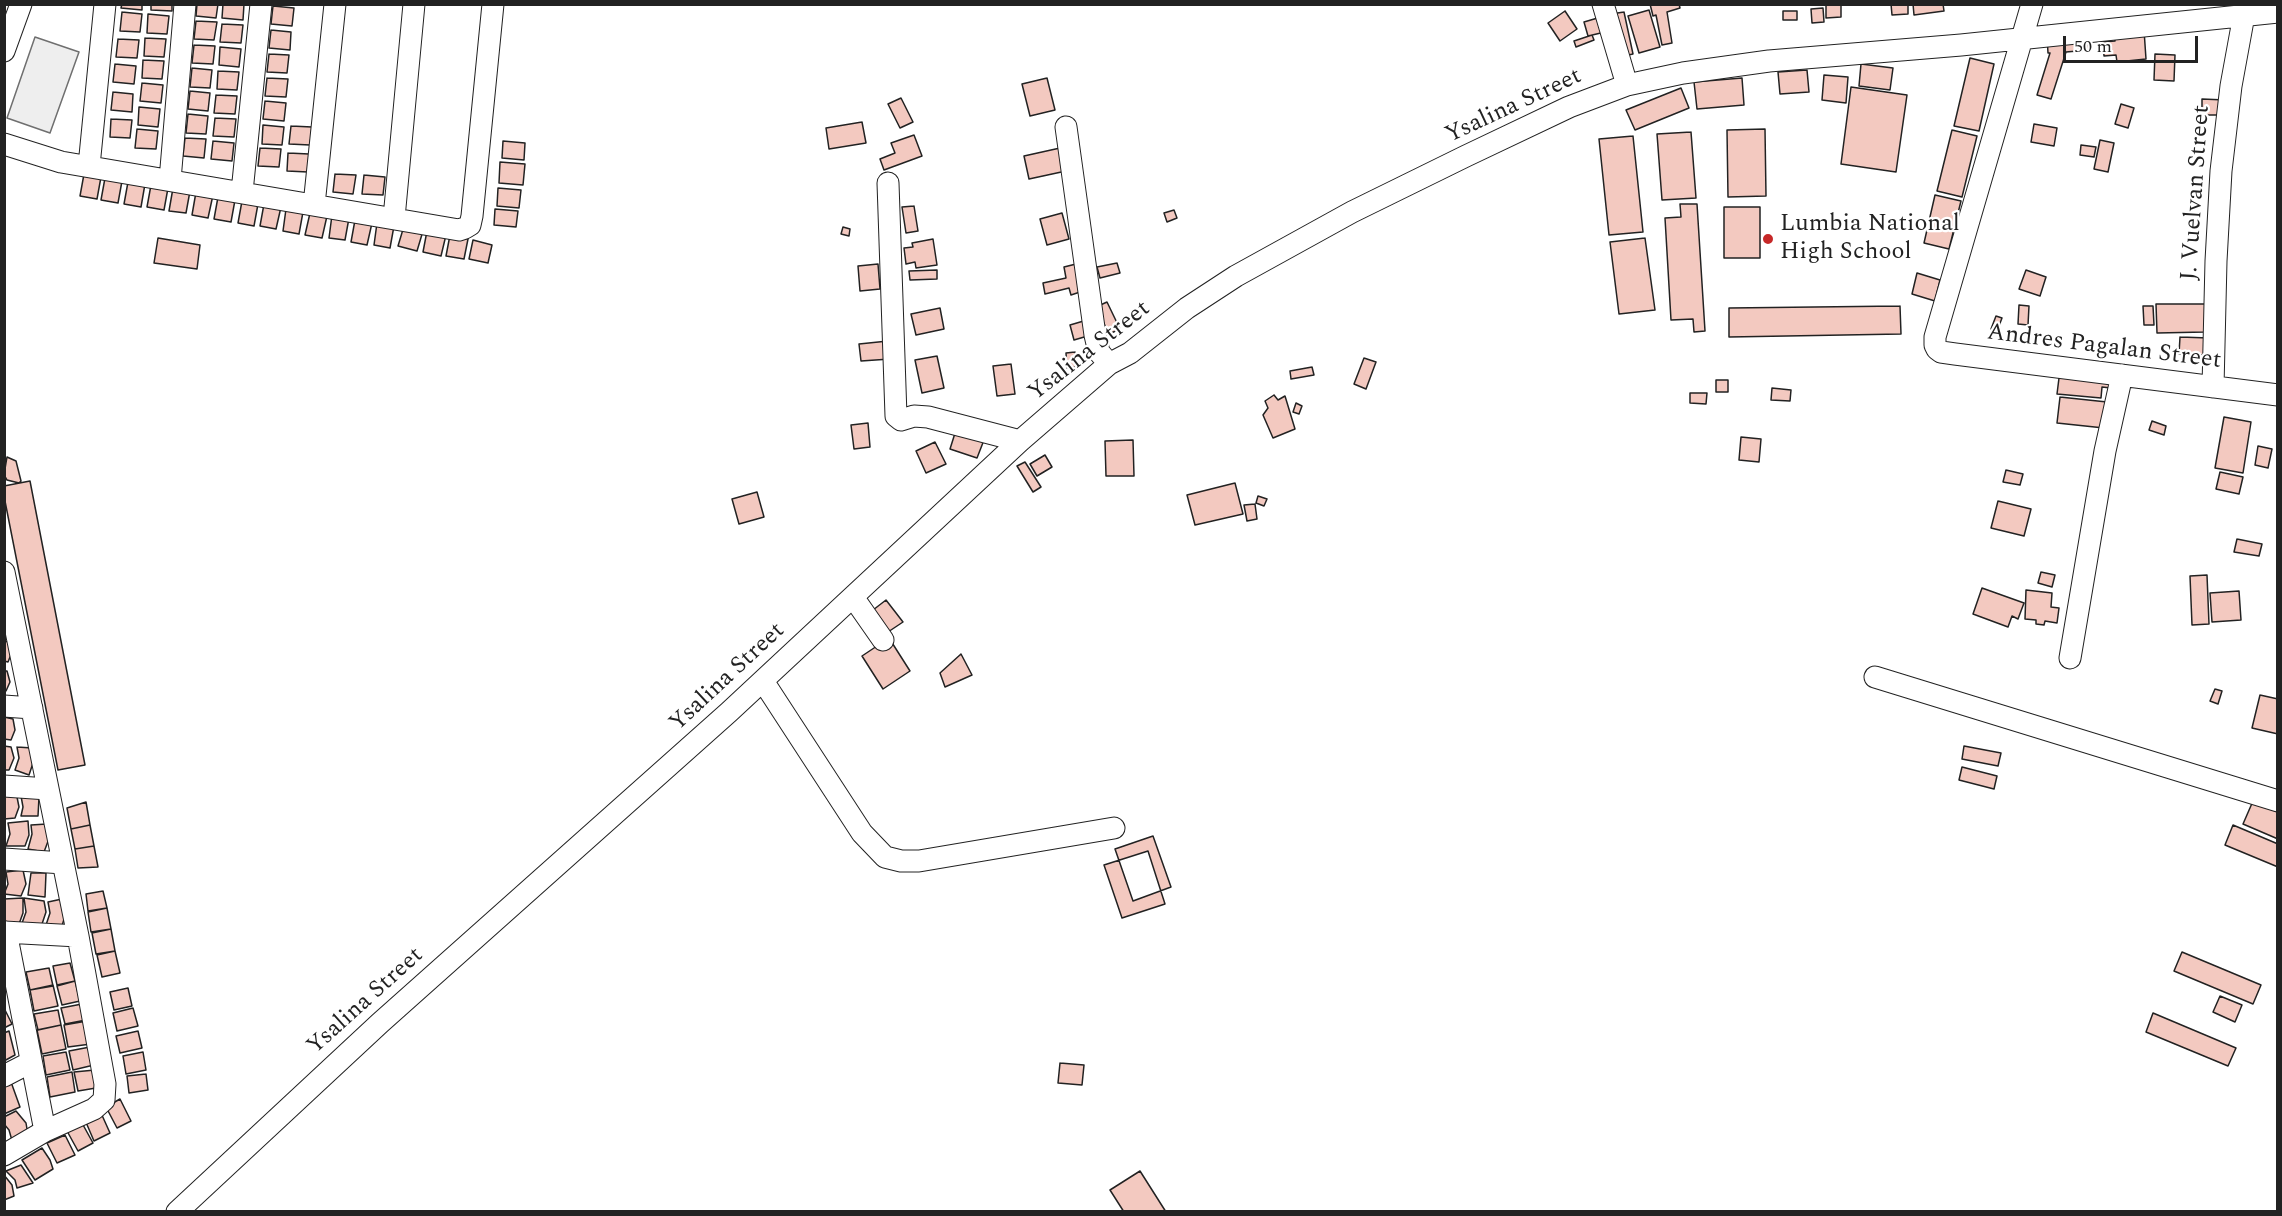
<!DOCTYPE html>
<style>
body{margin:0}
#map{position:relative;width:2282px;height:1216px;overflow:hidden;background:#fff;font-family:Spectral,serif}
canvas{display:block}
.frame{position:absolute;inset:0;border:6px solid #222;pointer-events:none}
.scale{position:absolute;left:2063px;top:36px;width:135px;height:27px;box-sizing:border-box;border:3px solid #222;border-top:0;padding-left:8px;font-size:18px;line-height:21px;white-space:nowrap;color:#222;-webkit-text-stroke:4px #fff;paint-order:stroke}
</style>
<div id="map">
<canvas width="2282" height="1216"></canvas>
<div class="frame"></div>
<div class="scale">50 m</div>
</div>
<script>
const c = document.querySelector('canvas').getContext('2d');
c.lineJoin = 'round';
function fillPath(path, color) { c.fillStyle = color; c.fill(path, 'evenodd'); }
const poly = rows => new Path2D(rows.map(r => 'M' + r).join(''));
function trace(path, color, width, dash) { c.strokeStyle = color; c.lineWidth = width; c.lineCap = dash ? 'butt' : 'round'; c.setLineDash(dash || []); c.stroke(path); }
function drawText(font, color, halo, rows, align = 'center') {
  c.font = font + ' Spectral,serif'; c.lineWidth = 4.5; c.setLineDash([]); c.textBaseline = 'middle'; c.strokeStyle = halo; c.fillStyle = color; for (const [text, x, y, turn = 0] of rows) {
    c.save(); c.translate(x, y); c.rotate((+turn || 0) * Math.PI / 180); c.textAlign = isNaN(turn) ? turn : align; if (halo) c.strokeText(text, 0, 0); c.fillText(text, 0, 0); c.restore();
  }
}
const green = poly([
 [35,37,79,52,50,133,7,118,35,37]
]);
const building = poly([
 [122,4,142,4,142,10,121,8,122,4],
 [151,4,172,4,172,11,151,10,151,4],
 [197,4,218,4,216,18,196,16,197,4],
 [223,4,244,4,243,20,222,18,223,4],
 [1650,4,1679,4,1680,8,1667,12,1672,43,1662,45,1656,15,1653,16,1650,4],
 [1826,4,1841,4,1841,17,1826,18,1826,4],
 [1891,4,1908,4,1908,14,1892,15,1891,4],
 [1913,4,1943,4,1944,11,1914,15,1913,4],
 [273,6,294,8,292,26,271,24,273,6],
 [1823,8,1824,22,1812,23,1811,9,1823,8],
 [1649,10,1660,47,1639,53,1628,16,1649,10],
 [1565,11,1577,29,1560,41,1548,23,1565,11],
 [1783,11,1797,11,1797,20,1783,20,1783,11],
 [122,12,142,14,140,32,120,31,122,12],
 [1624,12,1633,54,1619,57,1611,14,1624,12],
 [148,14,169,16,167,34,147,33,148,14],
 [1601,17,1605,32,1588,36,1584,22,1601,17],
 [196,21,217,22,214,40,194,39,196,21],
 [222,24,243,25,241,43,220,42,222,24],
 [271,30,291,32,290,50,269,48,271,30],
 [2144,30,2146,59,2117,62,2116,55,2104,56,2103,42,2115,41,2114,32,2144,30],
 [2087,34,2089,50,2066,52,2051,99,2037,95,2050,53,2048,53,2047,37,2087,34],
 [1592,35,1594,40,1576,47,1574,41,1592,35],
 [145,38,166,39,164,57,144,56,145,38],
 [118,39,139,40,137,58,116,57,118,39],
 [194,45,215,46,213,64,192,63,194,45],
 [220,47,241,49,239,67,219,65,220,47],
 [269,54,289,55,287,73,267,72,269,54],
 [2155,54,2175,55,2174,81,2154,80,2155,54],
 [1970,58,1994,64,1979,131,1954,126,1970,58],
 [143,60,164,61,162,79,142,78,143,60],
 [115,64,136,66,134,84,113,82,115,64],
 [1861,64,1893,68,1890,90,1859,86,1861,64],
 [192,68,212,70,210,88,190,87,192,68],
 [1807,70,1809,92,1780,94,1778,72,1807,70],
 [218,71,239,72,237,90,217,89,218,71],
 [1824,75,1848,77,1846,103,1822,100,1824,75],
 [267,78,288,79,286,97,265,96,267,78],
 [1047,78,1055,110,1030,116,1022,84,1047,78],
 [1742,78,1744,105,1697,109,1694,82,1742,78],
 [142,83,163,85,161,103,140,101,142,83],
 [1851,87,1907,95,1896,172,1841,164,1851,87],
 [1681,88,1689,108,1635,130,1626,110,1681,88],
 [190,91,210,93,208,111,188,109,190,91],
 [113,92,133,94,132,112,111,110,113,92],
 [216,95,237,96,235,114,214,113,216,95],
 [901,98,913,122,900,128,888,104,901,98],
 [2202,99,2225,100,2225,115,2202,115,2202,99],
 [265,101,286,103,284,121,263,119,265,101],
 [2121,104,2134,108,2128,128,2115,124,2121,104],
 [139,107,160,109,158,127,138,125,139,107],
 [188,114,208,116,206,134,186,133,188,114],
 [215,118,236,119,234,137,213,136,215,118],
 [111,119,132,120,130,138,110,137,111,119],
 [862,122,866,143,829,149,826,128,862,122],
 [2034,124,2057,128,2054,146,2031,142,2034,124],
 [263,125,284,127,282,145,262,144,263,125],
 [291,126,312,127,310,145,289,144,291,126],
 [137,129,158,131,156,149,135,148,137,129],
 [1765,129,1766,196,1728,197,1727,130,1765,129],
 [1952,130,1977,136,1962,197,1937,191,1952,130],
 [1691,132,1696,198,1662,200,1657,134,1691,132],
 [914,135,922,156,884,170,880,159,895,153,891,143,914,135],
 [1633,136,1643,232,1609,235,1599,139,1633,136],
 [185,138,206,139,204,158,183,156,185,138],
 [2100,140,2114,143,2108,172,2094,169,2100,140],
 [213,141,234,143,232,161,211,159,213,141],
 [503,141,525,143,524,160,502,158,503,141],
 [2081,145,2096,147,2094,157,2080,155,2081,145],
 [260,148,281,149,279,167,258,166,260,148],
 [1060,148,1066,171,1029,179,1024,156,1060,148],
 [288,153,309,154,308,172,287,171,288,153],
 [500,162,525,164,523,185,499,183,500,162],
 [84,174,101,177,97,199,80,196,84,174],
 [335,174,356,175,353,194,333,192,335,174],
 [364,175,385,177,383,195,362,194,364,175],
 [105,178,122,181,118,203,101,200,105,178],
 [128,182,145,184,141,207,124,204,128,182],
 [151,185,168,188,164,210,147,207,151,185],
 [173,188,190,191,186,213,169,211,173,188],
 [498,188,521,190,519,208,497,206,498,188],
 [196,192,213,195,208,218,192,215,196,192],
 [1935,195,1961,201,1949,249,1924,243,1935,195],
 [218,197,235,200,231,222,214,219,218,197],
 [242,201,258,204,254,226,238,223,242,201],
 [264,204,281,207,276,229,260,226,264,204],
 [1680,204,1697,204,1705,331,1694,332,1693,319,1671,320,1665,218,1681,217,1680,204],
 [914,206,918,231,906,233,902,207,914,206],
 [1724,207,1760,207,1760,258,1724,258,1724,207],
 [286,209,303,212,299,234,283,231,286,209],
 [495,209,518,211,516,227,494,225,495,209],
 [1174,210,1177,218,1167,222,1164,213,1174,210],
 [310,213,327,216,322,238,305,235,310,213],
 [1062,213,1069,239,1047,245,1040,219,1062,213],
 [332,215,349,218,345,240,329,238,332,215],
 [355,220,372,223,367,245,351,242,355,220],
 [377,223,394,226,390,248,374,245,377,223],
 [404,226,423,231,417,251,398,246,404,226],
 [843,227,850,229,849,236,841,234,843,227],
 [427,231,446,235,441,256,423,252,427,231],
 [450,235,468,239,464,259,446,256,450,235],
 [158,238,200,245,197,269,154,263,158,238],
 [1645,238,1655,310,1619,314,1610,242,1645,238],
 [933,239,937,265,916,268,915,262,906,264,904,248,913,247,912,243,933,239],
 [473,240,492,245,488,263,469,259,473,240],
 [1117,263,1120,273,1100,278,1097,267,1117,263],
 [878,264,880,289,860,291,858,266,878,264],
 [1076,264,1083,291,1071,295,1069,288,1045,294,1043,283,1066,278,1064,267,1076,264],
 [937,270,937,279,910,280,909,271,937,270],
 [2026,270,2046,277,2040,296,2019,289,2026,270],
 [1917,273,1940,280,1935,301,1912,294,1917,273],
 [1107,302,1120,329,1109,334,1096,307,1107,302],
 [2156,304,2205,304,2205,332,2157,333,2156,304],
 [2019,305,2029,306,2028,325,2018,324,2019,305],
 [1900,306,1901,334,1729,337,1729,308,1900,306],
 [2143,306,2153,306,2154,325,2144,325,2143,306],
 [940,308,944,329,916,335,911,314,940,308],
 [1996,316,2002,318,1997,331,1991,329,1996,316],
 [1087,320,1091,335,1074,340,1070,325,1087,320],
 [2180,337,2209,338,2208,355,2179,354,2180,337],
 [888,341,890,359,861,361,859,344,888,341],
 [1075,352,1077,367,1067,368,1066,353,1075,352],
 [937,356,944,388,922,393,915,360,937,356],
 [1364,358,1376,362,1366,389,1354,384,1364,358],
 [1011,364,1015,394,997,396,993,366,1011,364],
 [1312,367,1314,375,1291,379,1290,371,1312,367],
 [2060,370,2112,375,2111,388,2102,387,2101,398,2057,394,2060,370],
 [1716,380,1728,380,1728,392,1716,392,1716,380],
 [1772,388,1791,390,1790,401,1771,400,1772,388],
 [1690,393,1707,393,1706,404,1690,403,1690,393],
 [1274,395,1278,400,1285,396,1295,429,1273,438,1263,415,1268,408,1265,401,1274,395],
 [2060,397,2107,402,2104,428,2057,423,2060,397],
 [1296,403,1302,406,1299,414,1293,412,1296,403],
 [2224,417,2251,422,2243,473,2215,468,2224,417],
 [2152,421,2166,426,2164,435,2149,430,2152,421],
 [868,423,870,447,854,449,851,425,868,423],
 [956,430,984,440,977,458,950,449,956,430],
 [1741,437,1761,439,1759,462,1739,460,1741,437],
 [1133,440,1134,476,1106,476,1105,441,1133,440],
 [935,442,946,464,926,473,916,451,935,442],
 [2258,446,2272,449,2268,468,2255,465,2258,446],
 [1045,455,1052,467,1037,476,1030,464,1045,455],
 [7,457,16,461,21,481,19,483,7,480,4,475,7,457],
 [1025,462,1041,487,1033,492,1017,466,1025,462],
 [2006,470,2023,474,2020,485,2003,482,2006,470],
 [2220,472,2243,477,2239,494,2216,489,2220,472],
 [30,481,85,765,58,770,4,496,4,486,30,481],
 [1235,483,1243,514,1195,525,1187,495,1235,483],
 [757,492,764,517,739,524,732,499,757,492],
 [1258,496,1267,499,1264,506,1256,503,1258,496],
 [1998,501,2031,509,2024,536,1991,528,1998,501],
 [1255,504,1257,519,1247,521,1244,505,1255,504],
 [2237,539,2262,544,2259,556,2234,552,2237,539],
 [2041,572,2055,575,2052,587,2038,583,2041,572],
 [2207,575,2209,624,2192,625,2190,576,2207,575],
 [1982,588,2024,603,2018,619,2012,616,2008,627,1973,614,1982,588],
 [2026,590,2052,593,2051,607,2059,608,2057,623,2045,621,2044,625,2036,624,2036,620,2025,619,2026,590],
 [2239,591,2241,620,2212,622,2210,593,2239,591],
 [886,600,903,622,888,632,873,610,886,600],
 [889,638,910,671,883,689,862,656,889,638],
 [9,641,12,652,8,662,4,661,4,642,9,641],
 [961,654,972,675,945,687,940,673,961,654],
 [4,671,7,671,10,682,6,691,4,691,4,671],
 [2215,689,2222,691,2218,704,2210,701,2215,689],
 [2260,695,2278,699,2278,734,2252,728,2260,695],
 [4,717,13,719,15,730,11,740,4,739,4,717],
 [4,746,11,747,14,758,9,770,4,770,4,746],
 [1964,746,2001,753,1998,766,1962,759,1964,746],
 [17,747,32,748,34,760,29,775,15,770,19,758,17,747],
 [1962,767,1997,776,1994,789,1959,780,1962,767],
 [4,794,17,797,19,807,15,818,4,819,4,794],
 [21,796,39,797,38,816,21,816,23,807,21,796],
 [2253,801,2278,812,2278,839,2243,824,2253,801],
 [86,802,90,825,71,829,67,808,86,802],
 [28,821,29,835,25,846,6,846,10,834,8,823,28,821],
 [47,824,50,836,44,852,28,849,32,834,31,825,47,824],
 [90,825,94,846,75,849,71,829,90,825],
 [2233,825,2278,844,2278,867,2225,845,2233,825],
 [1153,836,1171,887,1133,901,1115,849,1153,836],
 [94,846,98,867,78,868,75,849,94,846],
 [1148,851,1165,904,1122,918,1104,865,1148,851],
 [23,870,26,884,21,896,4,894,8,884,6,872,23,870],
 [31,873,46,873,45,897,28,895,31,873],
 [103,891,107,908,88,911,86,894,103,891],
 [23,898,23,913,19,924,4,925,4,899,23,898],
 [24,898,44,901,46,912,41,927,21,926,26,912,24,898],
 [62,899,65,916,61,929,46,925,50,913,48,902,62,899],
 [107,908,111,929,91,932,88,912,107,908],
 [111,929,115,951,96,954,92,933,111,929],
 [115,951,120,973,102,977,97,955,115,951],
 [2182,952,2261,985,2253,1004,2174,971,2182,952],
 [70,963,75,981,57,985,53,966,70,963],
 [49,968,53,986,30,990,26,972,49,968],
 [75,981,80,1001,62,1005,57,986,75,981],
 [53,985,58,1006,34,1011,30,990,53,985],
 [128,988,132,1006,114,1010,110,992,128,988],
 [2220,996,2242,1005,2235,1022,2213,1012,2220,996],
 [82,1004,86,1020,65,1024,61,1008,82,1004],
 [4,1008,12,1024,4,1028,4,1008],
 [133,1008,138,1026,117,1031,113,1013,133,1008],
 [58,1010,61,1025,38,1030,34,1014,58,1010],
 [2153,1013,2236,1048,2228,1066,2146,1032,2153,1013],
 [87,1021,91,1044,68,1047,64,1025,87,1021],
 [61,1025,66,1049,42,1054,37,1030,61,1025],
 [9,1031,15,1055,4,1061,4,1033,9,1031],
 [138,1031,142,1048,120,1053,116,1036,138,1031],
 [90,1047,94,1065,73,1070,69,1051,90,1047],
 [66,1052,70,1070,46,1075,43,1056,66,1052],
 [143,1052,146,1070,126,1074,123,1056,143,1052],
 [1060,1063,1084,1065,1082,1085,1058,1083,1060,1063],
 [95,1070,96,1088,78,1091,74,1072,95,1070],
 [72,1072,75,1092,50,1097,47,1077,72,1072],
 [146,1074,148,1090,129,1093,127,1076,146,1074],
 [11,1082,20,1107,4,1114,4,1085,11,1082],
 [120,1099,131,1121,117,1128,106,1107,120,1099],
 [16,1111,26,1123,28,1135,13,1144,9,1130,4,1124,4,1117,16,1111],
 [101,1113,110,1133,94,1141,85,1120,101,1113],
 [82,1123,93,1143,78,1151,67,1131,82,1123],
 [65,1135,75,1155,57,1163,47,1143,65,1135],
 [42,1148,50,1160,53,1169,35,1180,22,1160,42,1148],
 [21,1165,33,1183,17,1188,15,1180,6,1171,21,1165],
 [1140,1171,1166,1212,1124,1212,1110,1190,1140,1171],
 [4,1175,12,1185,14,1196,4,1200,4,1175]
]);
const minor = poly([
 [1603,4,1627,85],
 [2032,4,1935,337,1935,345,1937,349,1941,352,1955,354,2278,395],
 [4,51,21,4],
 [1066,127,1095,335,1099,352,1109,364],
 [4,144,61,162,459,230,465,228,470,225,472,216,493,4],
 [89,166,105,4],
 [170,180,185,4],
 [888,183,896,416,901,420,914,416,928,417,1020,441],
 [242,192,261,4],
 [314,205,335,4],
 [394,218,414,4],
 [2213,387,2216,261,2221,171,2231,86,2246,4],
 [4,572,78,936,105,1084,104,1100,94,1109,45,1131,4,1155],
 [853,597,883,640],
 [2070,658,2105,451,2122,375],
 [1875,677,2278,801],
 [763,681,862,833,885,857,901,861,919,861,1114,828],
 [4,706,32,708],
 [4,786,48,789],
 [4,859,63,863],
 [4,932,78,936],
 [6,932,45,1131],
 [4,1076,31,1062],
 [177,1212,380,1023,729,712,1020,441,1109,364,1130,353,1187,308,1236,276,1352,212,1466,156,1569,107,1627,85,1683,73,1769,61,1961,45,2278,12]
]);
const markers = [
 [1768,239,6,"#c62828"]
];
const streetNames = [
 ["Ysalina Street",1514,107,-25],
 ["J. Vuelvan Street",2197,193,-86],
 ["Andres Pagalan Street",2104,348,7],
 ["Ysalina Street",1090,352,-38],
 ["Ysalina Street",728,678,-43],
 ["Ysalina Street",366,1002,-42]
];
const poiNames = [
 ["Lumbia National",1780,225],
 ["High School",1780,253]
];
fillPath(green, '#eee');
trace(green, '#6f6f6f', 1.5);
fillPath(building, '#f3c9c0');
trace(building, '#222', 1.5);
trace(minor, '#222', 23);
trace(minor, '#fff', 21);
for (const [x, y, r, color] of markers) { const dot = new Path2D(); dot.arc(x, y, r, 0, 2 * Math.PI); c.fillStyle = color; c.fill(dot); trace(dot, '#fff', 2); }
drawText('24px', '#222', '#fff', streetNames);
drawText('24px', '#222', '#fff', poiNames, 'left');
</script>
